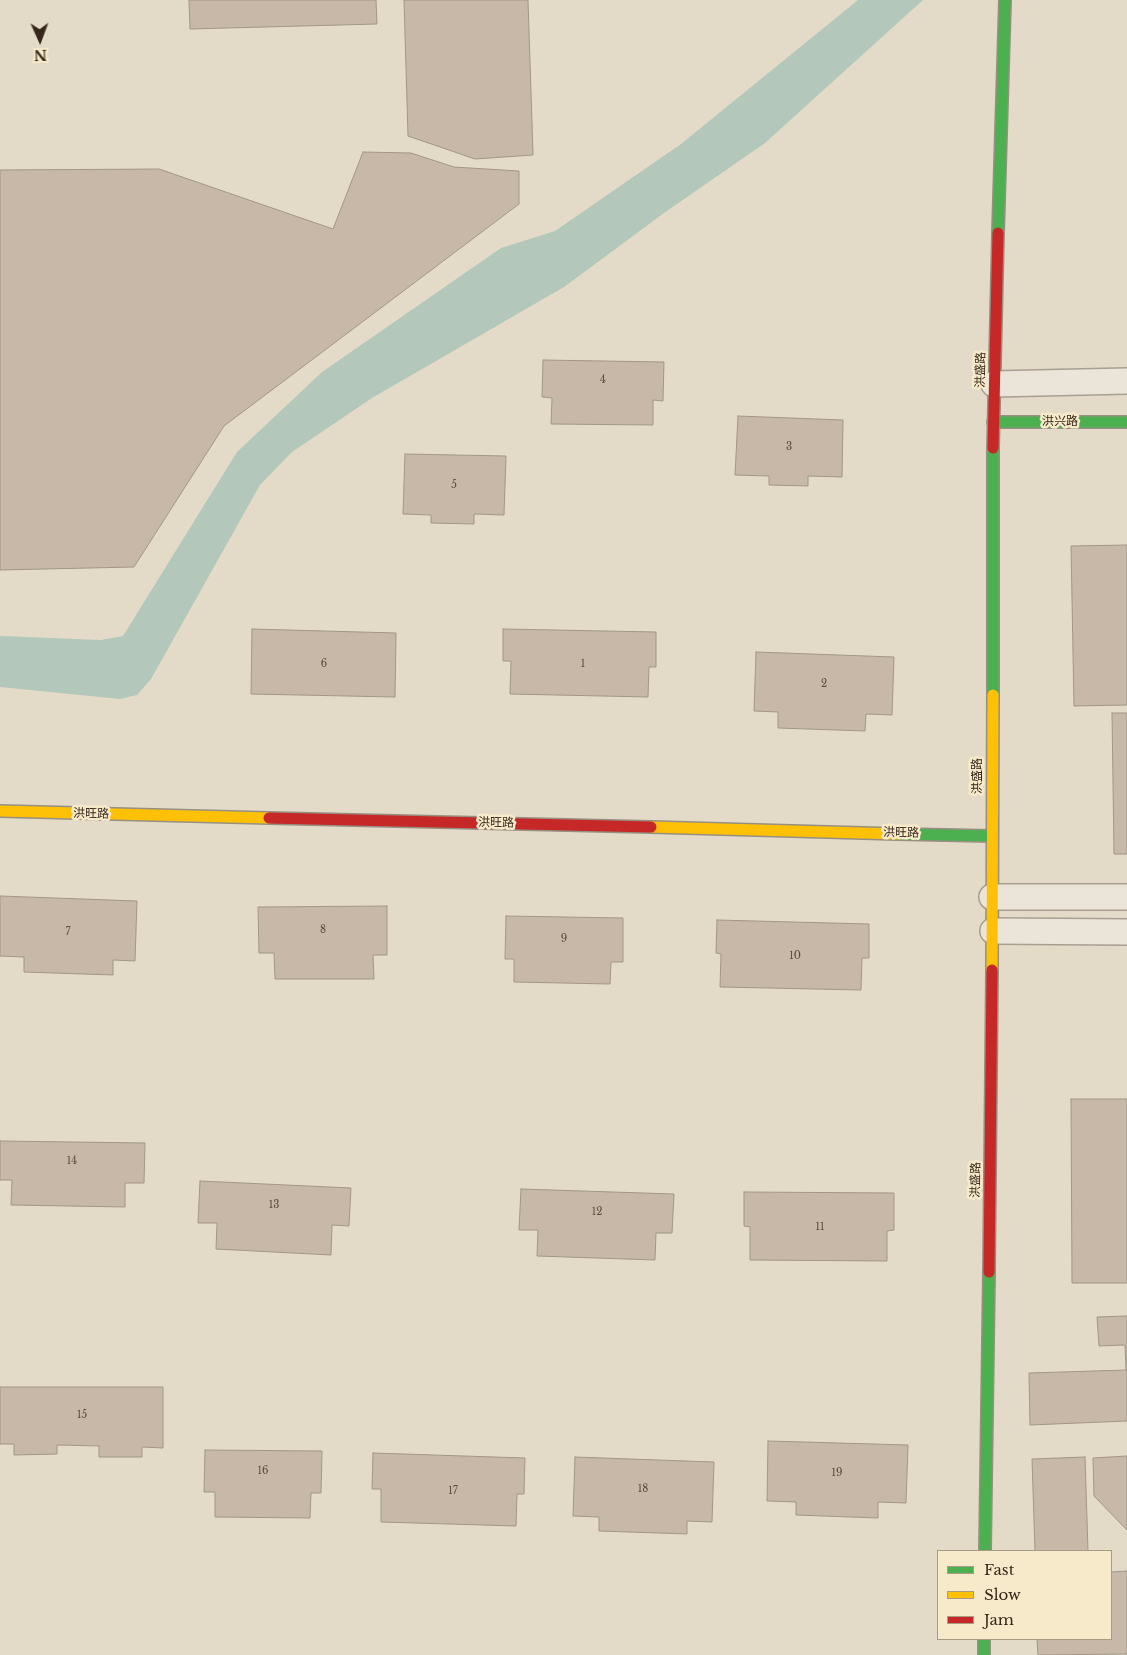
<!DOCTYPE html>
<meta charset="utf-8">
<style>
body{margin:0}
#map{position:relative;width:1127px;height:1655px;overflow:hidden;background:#e3dbc7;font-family:"Libre Baskerville",serif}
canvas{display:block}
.legend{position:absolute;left:937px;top:1550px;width:175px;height:90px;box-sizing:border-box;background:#f7eaca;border:1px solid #a99c84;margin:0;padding:6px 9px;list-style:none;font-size:15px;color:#35271a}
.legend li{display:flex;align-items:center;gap:10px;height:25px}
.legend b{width:25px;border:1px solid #a99c84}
.north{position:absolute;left:15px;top:15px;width:50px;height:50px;-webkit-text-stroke:4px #f7eaca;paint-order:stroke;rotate:178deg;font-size:14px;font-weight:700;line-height:20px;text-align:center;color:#35271a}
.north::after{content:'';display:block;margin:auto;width:18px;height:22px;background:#35271a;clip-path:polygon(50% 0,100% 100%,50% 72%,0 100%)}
</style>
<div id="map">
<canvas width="1127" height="1655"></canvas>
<ul class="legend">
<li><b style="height:6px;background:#4caf50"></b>Fast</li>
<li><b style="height:6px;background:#ffc107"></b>Slow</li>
<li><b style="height:6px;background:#c62828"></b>Jam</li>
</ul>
<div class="north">N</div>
</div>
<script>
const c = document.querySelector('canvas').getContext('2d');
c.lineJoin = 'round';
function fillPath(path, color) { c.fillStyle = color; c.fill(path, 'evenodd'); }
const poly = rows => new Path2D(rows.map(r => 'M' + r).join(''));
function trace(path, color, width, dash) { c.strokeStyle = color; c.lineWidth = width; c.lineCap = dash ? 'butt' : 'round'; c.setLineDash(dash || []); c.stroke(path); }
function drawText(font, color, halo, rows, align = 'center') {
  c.font = font + ' "Libre Baskerville","Noto Sans SC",serif'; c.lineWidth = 5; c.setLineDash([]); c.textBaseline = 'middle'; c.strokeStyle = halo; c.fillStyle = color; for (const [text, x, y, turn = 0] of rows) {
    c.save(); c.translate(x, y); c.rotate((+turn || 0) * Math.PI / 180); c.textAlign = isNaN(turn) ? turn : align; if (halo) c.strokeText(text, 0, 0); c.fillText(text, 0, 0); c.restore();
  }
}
const water = poly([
 [858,0,923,0,765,143,664,213,564,287,372,398,292,452,260,485,151,679,137,695,120,699,0,687,0,636,101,640,123,636,237,452,322,372,501,248,555,231,681,144]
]);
const building = poly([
 [189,0,376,0,377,24,190,29,189,0],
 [404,0,528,0,533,155,475,159,408,136,404,0],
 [363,152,411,153,454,167,519,171,519,204,224,426,134,567,0,570,0,170,159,169,333,229,363,152],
 [543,360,664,362,663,401,653,400,653,425,551,424,552,398,542,397,543,360],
 [738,416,843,420,842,477,808,476,808,486,769,485,769,476,735,475,738,416],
 [405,454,506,456,504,515,474,514,474,524,431,523,431,515,403,514,405,454],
 [1127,545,1127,705,1074,706,1071,546,1127,545],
 [252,629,396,633,395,697,251,694,252,629],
 [503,629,656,632,656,667,649,667,648,697,510,694,511,661,503,661,503,629],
 [756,652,894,657,892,715,866,714,865,731,778,728,778,712,754,711,756,652],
 [1112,713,1127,713,1127,854,1114,854,1112,713],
 [0,896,137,901,135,961,113,960,113,975,24,972,24,957,0,956,0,896],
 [387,906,387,955,373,955,374,979,275,979,274,953,259,953,258,907,387,906],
 [506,916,623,918,623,962,611,962,610,984,514,982,514,959,505,959,506,916],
 [717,920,869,924,869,958,862,958,861,990,720,987,721,954,716,953,717,920],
 [1071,1099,1127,1099,1127,1283,1072,1283,1071,1099],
 [0,1141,145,1143,144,1183,125,1183,125,1207,11,1205,12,1180,0,1180,0,1141],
 [200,1181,351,1188,349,1226,332,1225,331,1255,216,1249,217,1223,198,1223,200,1181],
 [521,1189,674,1194,672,1233,656,1233,655,1260,537,1256,538,1230,519,1230,521,1189],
 [744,1192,894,1193,894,1230,887,1231,887,1261,750,1260,750,1227,744,1226,744,1192],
 [1127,1316,1127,1421,1030,1425,1029,1373,1126,1370,1125,1345,1099,1346,1097,1317,1127,1316],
 [0,1387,163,1387,163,1448,142,1447,142,1457,99,1457,99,1446,57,1445,57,1454,14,1455,14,1444,0,1444,0,1387],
 [768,1441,908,1445,906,1503,878,1502,878,1518,796,1515,796,1502,767,1501,768,1441],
 [205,1450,322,1451,321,1493,311,1493,310,1518,215,1517,215,1492,204,1492,205,1450],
 [373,1453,525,1458,524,1494,517,1494,516,1526,381,1522,381,1489,372,1489,373,1453],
 [1127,1456,1127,1530,1094,1496,1093,1458,1127,1456],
 [575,1457,714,1462,712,1522,687,1521,687,1534,599,1531,599,1517,573,1516,575,1457],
 [1085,1457,1088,1551,1035,1551,1032,1459,1085,1457],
 [1127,1571,1127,1654,1038,1655,1037,1639,1111,1639,1111,1572,1127,1571]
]);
const street = poly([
 [994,384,1127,381],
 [992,897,1127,897],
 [993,931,1127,932]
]);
const fast = poly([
 [998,233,1005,0],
 [993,422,1127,422],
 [993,448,993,695],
 [898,834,992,836],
 [985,1551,989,1272],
 [984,1639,984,1655]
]);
const slow = poly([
 [0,811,269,818],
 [651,827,898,834],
 [992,970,993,695]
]);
const jam = poly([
 [993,448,998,233],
 [269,818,651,827],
 [989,1272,992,970]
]);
const numberNames = [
 ["4",603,380],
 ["3",789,447],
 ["5",454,485],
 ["6",324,664],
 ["1",583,664],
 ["2",824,684],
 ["8",323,930],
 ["7",68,932],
 ["9",564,939],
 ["10",795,956],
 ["14",72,1161],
 ["13",274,1205],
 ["12",597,1212],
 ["11",820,1227],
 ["15",82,1415],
 ["16",263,1471],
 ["19",837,1473],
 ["18",643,1489],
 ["17",453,1491]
];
const streetNames = [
 ["洪盛路",981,370,-89],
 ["洪兴路",1060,422],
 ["洪盛路",978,776,-90],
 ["洪旺路",91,814,1],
 ["洪旺路",496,823,1],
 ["洪旺路",901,833,1],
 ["洪盛路",976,1180,-89]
];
fillPath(water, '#b3c8bb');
fillPath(building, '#c7b8a8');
trace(building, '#a39687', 1);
trace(street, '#a79f91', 28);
trace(fast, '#978f81', 14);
trace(slow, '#978f81', 14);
trace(jam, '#978f81', 14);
trace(street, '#ebe5d9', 25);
trace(fast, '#4caf50', 11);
trace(slow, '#ffc107', 11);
trace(jam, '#c62828', 11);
drawText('10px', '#5a4b3e', null, numberNames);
drawText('12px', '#35271a', '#f7eaca', streetNames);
</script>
